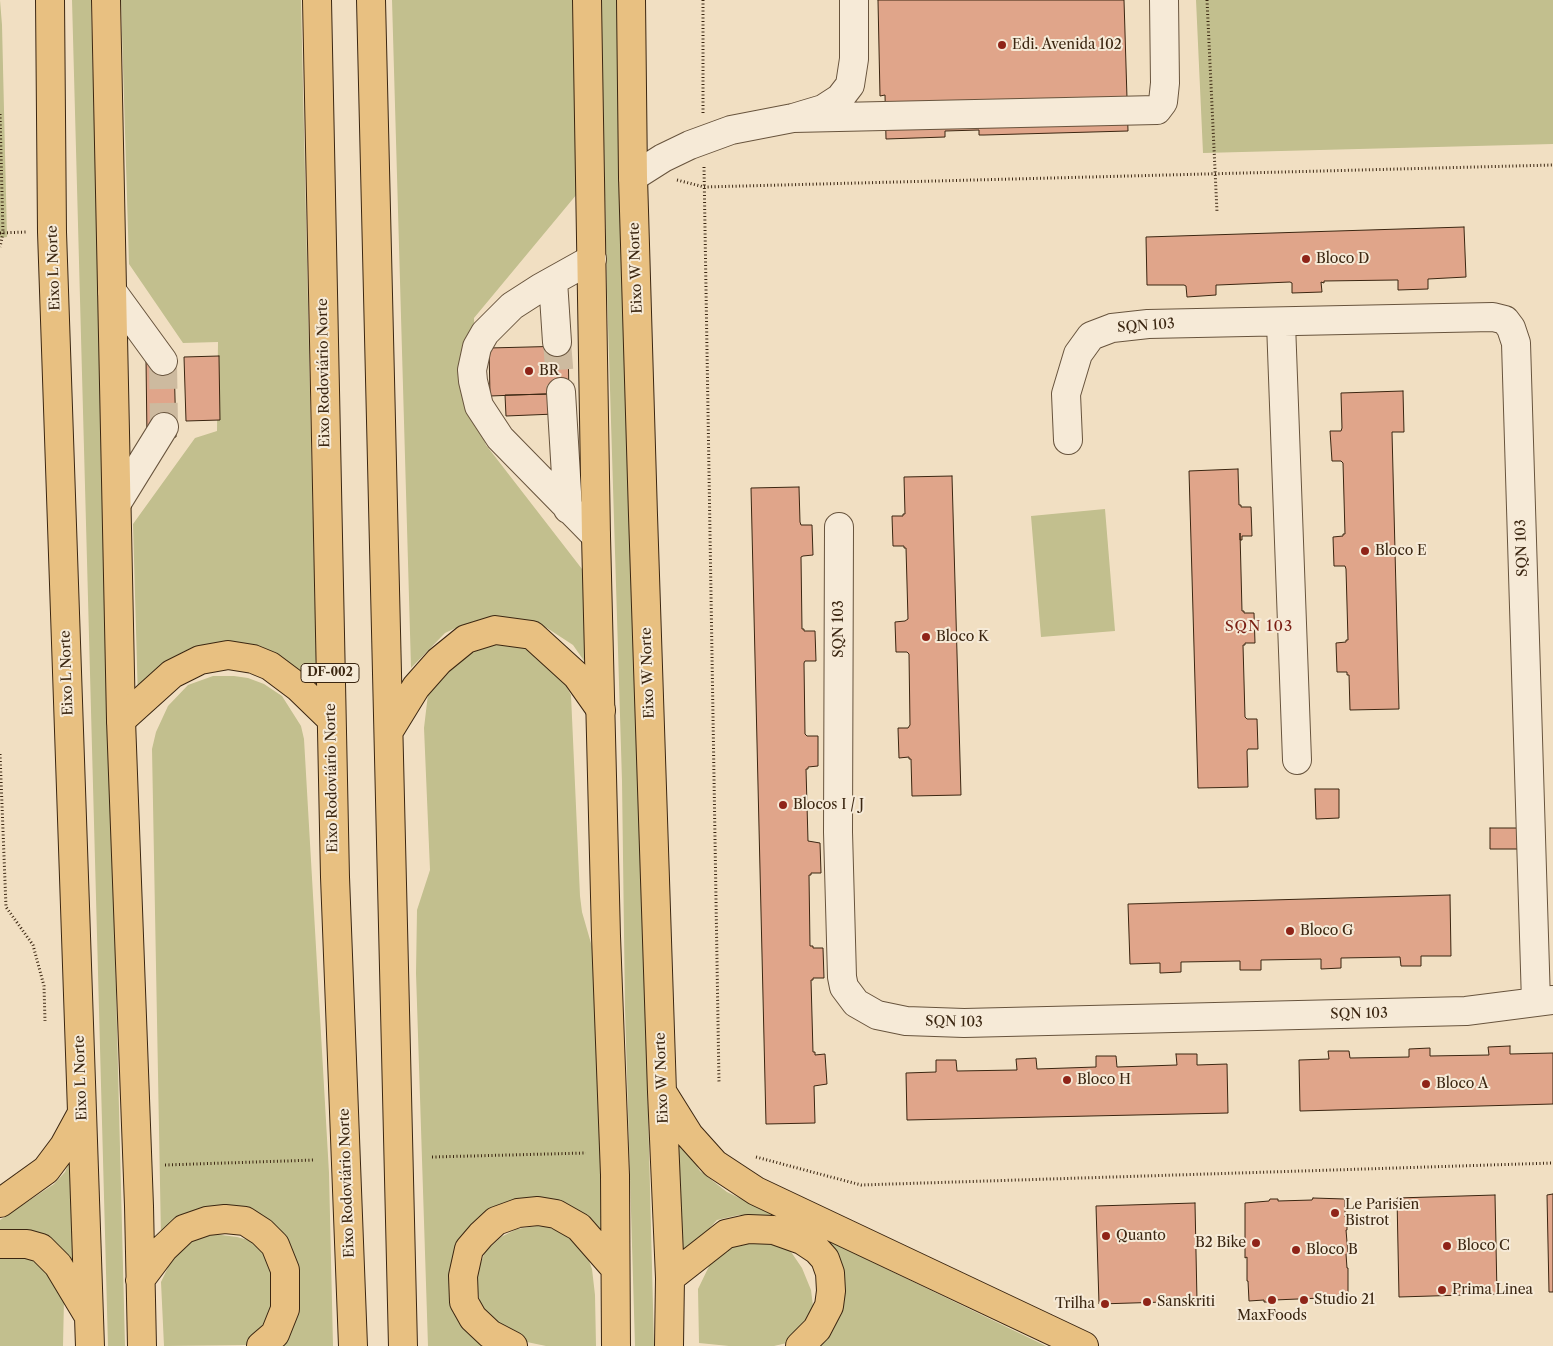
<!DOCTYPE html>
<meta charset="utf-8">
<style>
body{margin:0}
canvas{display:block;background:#f1dfc2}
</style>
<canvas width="1553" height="1346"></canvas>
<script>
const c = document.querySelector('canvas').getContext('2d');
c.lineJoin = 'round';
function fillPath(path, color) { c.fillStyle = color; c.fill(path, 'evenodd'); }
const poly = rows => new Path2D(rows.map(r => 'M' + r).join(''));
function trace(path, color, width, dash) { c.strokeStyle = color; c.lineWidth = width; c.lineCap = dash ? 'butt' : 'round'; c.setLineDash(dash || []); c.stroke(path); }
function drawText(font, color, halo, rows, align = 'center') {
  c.font = font + ' "Libre Caslon Text",serif'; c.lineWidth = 4; c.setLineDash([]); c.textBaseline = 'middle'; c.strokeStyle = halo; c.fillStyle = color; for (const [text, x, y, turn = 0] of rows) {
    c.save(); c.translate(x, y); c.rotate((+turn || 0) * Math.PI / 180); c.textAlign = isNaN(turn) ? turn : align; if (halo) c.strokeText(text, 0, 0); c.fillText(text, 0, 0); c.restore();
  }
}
const green = poly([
 [0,0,2,25,7,237,0,238],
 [72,0,91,0,125,1346,108,1346],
 [121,0,301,0,317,697,251,651,138,701,133,524,195,438,217,431,218,342,183,343,129,264],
 [392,0,578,0,577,194,474,318,476,419,486,445,582,569,589,668,573,645,547,628,530,621,475,622,460,626,445,633,411,668],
 [601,0,620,0,654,1346,635,1346,625,1009,622,781,607,291],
 [1196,0,1553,0,1553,144,1203,153],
 [1105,509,1115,631,1041,637,1031,516],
 [495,645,510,645,530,650,558,671,571,695,580,896,582,912,597,964,602,1241,545,1207,464,1251,487,1346,428,1346,416,973,417,910,430,870,424,728,428,694,446,669,474,649],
 [213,676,234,676,248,678,264,684,282,696,301,726,304,739,329,1173,333,1346,280,1346,294,1324,297,1315,300,1288,298,1276,261,1225,161,1238,152,749,156,732,168,706,188,685],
 [677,1136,700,1171,727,1192,1046,1346,806,1346,837,1286,759,1217,739,1215,717,1220,694,1245,681,1263],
 [73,1154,76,1278,0,1235,0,1220,54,1184,65,1172],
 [537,1226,548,1227,571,1237,588,1258,592,1269,595,1295,596,1346,546,1346,522,1341,503,1333,481,1306,476,1284,478,1270,485,1252,501,1237,517,1229],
 [214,1234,237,1237,252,1241,264,1251,280,1291,259,1337,247,1345,164,1346,161,1282,172,1259,187,1244,197,1239],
 [752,1237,787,1246,802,1268,811,1290,813,1306,812,1319,803,1332,787,1343,774,1346,729,1346,699,1343,698,1289,714,1256,733,1243],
 [0,1250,44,1262,64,1299,63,1346,0,1346]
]);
const building = poly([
 [878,0,1124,0,1128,131,984,135,979,135,979,130,945,131,945,137,886,139,885,95,880,96,878,0],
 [1464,227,1466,277,1428,279,1428,289,1398,290,1398,280,1396,280,1324,281,1324,283,1321,282,1322,292,1292,293,1292,283,1290,282,1218,285,1216,285,1216,295,1187,297,1186,286,1184,285,1147,285,1146,237,1464,227],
 [568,346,569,393,490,396,489,348,568,346],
 [219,356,220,420,186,421,184,357,219,356],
 [174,359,176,437,147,438,146,360,174,359],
 [1403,391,1404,432,1392,432,1399,709,1350,710,1349,675,1347,675,1347,672,1337,672,1336,643,1346,642,1346,640,1348,640,1346,569,1345,566,1334,566,1333,537,1343,536,1343,534,1345,534,1343,463,1341,461,1332,461,1330,431,1341,431,1342,428,1341,393,1403,391],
 [554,394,555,414,506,416,505,395,554,394],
 [1238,469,1239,505,1241,505,1241,507,1251,507,1252,536,1242,536,1242,540,1240,540,1240,533,1242,611,1244,611,1244,613,1254,613,1255,643,1245,643,1245,645,1243,645,1245,717,1247,719,1257,719,1258,749,1248,749,1247,751,1248,787,1198,788,1189,471,1238,469],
 [952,476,961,795,912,796,911,759,909,759,909,757,899,758,898,728,908,728,910,725,909,654,907,652,896,652,895,622,905,621,908,619,906,548,904,548,904,546,893,546,892,516,903,516,903,514,905,514,904,477,952,476],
 [799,487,800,522,801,525,812,525,813,555,803,556,801,557,802,629,804,629,804,631,815,631,816,661,805,661,804,663,805,734,807,736,818,736,818,766,808,767,808,769,806,769,808,841,820,843,821,873,811,873,811,875,809,875,810,946,813,946,813,948,823,948,824,978,813,978,813,980,811,980,813,1052,815,1052,815,1055,825,1054,827,1084,814,1086,815,1123,766,1124,751,488,799,487],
 [1315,789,1339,789,1339,818,1316,819,1315,789],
 [1490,828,1519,828,1518,849,1490,849,1490,828],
 [1450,895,1451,956,1421,956,1421,966,1401,966,1400,957,1341,958,1341,968,1321,969,1321,959,1261,960,1261,970,1240,970,1240,961,1181,962,1181,972,1160,973,1160,963,1130,964,1128,904,1450,895],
 [1510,1046,1510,1054,1553,1053,1553,1104,1300,1111,1299,1060,1329,1059,1328,1051,1349,1051,1350,1058,1409,1057,1409,1049,1430,1048,1430,1056,1489,1055,1488,1047,1510,1046],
 [1176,1054,1197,1054,1197,1065,1227,1064,1228,1113,907,1120,906,1073,936,1072,936,1060,956,1060,957,1071,1017,1070,1016,1059,1036,1058,1037,1069,1096,1067,1096,1056,1116,1056,1117,1067,1177,1065,1176,1054],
 [1553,1194,1553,1292,1549,1292,1547,1195,1553,1194],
 [1495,1195,1497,1294,1399,1297,1397,1198,1495,1195],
 [1313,1198,1345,1199,1345,1217,1347,1219,1347,1230,1346,1230,1348,1254,1346,1254,1347,1268,1348,1268,1348,1298,1332,1299,1332,1301,1323,1301,1322,1298,1274,1300,1274,1302,1264,1302,1264,1300,1249,1301,1248,1281,1247,1281,1247,1257,1245,1258,1245,1203,1269,1201,1270,1199,1278,1199,1278,1201,1312,1200,1313,1198],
 [1195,1203,1197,1301,1099,1304,1096,1206,1195,1203]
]);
const minorTunnel = poly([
 [557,342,561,392],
 [163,361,164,427]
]);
const path = poly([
 [703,0,703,113],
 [1207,0,1217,212],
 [0,114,3,233,0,247],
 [704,167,719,1083],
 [677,180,704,187,1553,165],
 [0,233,26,232],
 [0,754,6,907,33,945,44,986,45,1021],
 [432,1157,586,1153],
 [756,1157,861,1185,1553,1163],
 [165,1165,315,1160]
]);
const minor = poly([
 [793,118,1157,110,1163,102,1165,83,1164,0],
 [633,177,663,158,690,145,731,130,793,118,823,109,840,98,850,85,854,59,854,0],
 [592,259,540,288,512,306,485,333,477,347,472,370,473,381,479,406,500,438,596,536],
 [553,281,557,342],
 [112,291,163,361],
 [1281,323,1297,760],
 [561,392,568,509],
 [1068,440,1066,394,1078,354,1091,336,1112,328,1148,324,1493,317,1505,320,1511,328,1516,343,1536,1002],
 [117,503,164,427],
 [839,527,838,832,842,977,844,987,856,1003,877,1015,906,1021,964,1023,1466,1011,1553,1000]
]);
const major = poly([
 [50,0,52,232,90,1346],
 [106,0,121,720,139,1206,142,1346],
 [587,0,596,536,606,936,615,1175,616,1346],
 [631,0,633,177,643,515,662,1092,670,1278,669,1346],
 [664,1095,689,1135,715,1164,756,1191,1084,1346],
 [0,1203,46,1170,64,1146,82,1113],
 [0,1244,27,1244,41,1248,58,1265,88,1315],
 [670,1278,726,1234,748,1229,774,1230,802,1240,817,1250,825,1259,830,1273,831,1291,829,1306,817,1329,800,1346],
 [140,1280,164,1248,184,1229,207,1221,225,1219,245,1221,262,1232,275,1245,285,1270,285,1309,275,1334,261,1346],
 [513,1346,490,1334,473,1318,464,1302,463,1276,469,1249,481,1235,496,1221,518,1213,538,1211,556,1214,579,1227,614,1267]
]);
const highway = poly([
 [317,0,335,877,353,1346],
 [371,0,403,1346],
 [121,720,172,674,200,660,228,655,253,659,270,666,298,687,331,719],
 [389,731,416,687,439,661,466,639,495,630,532,635,577,676,601,710]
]);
const markers = [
 [1002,45,5,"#8f2418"],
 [1306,259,5,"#8f2418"],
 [529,371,5,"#8f2418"],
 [1365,551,5,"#8f2418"],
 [926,637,5,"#8f2418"],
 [783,805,5,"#8f2418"],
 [1290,931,5,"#8f2418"],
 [1067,1080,5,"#8f2418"],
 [1426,1084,5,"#8f2418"],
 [1335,1213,5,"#8f2418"],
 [1106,1236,5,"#8f2418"],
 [1256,1243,5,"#8f2418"],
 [1447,1246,5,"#8f2418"],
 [1296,1250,5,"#8f2418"],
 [1442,1290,5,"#8f2418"],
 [1272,1300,5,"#8f2418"],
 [1304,1300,5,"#8f2418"],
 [1147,1302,5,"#8f2418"],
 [1105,1304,5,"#8f2418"]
];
const shields = [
 [330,673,58]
];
const shieldNames = [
 ["DF-002",330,673]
];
const poiNames = [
 ["Edi. Avenida 102",1012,45],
 ["Bloco D",1316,259],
 ["BR",539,371],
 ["Bloco E",1375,551],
 ["Bloco K",936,637],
 ["Blocos I / J",793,805],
 ["Bloco G",1300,931],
 ["Bloco H",1077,1080],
 ["Bloco A",1436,1084],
 ["Le Parisien",1345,1205],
 ["Bistrot",1345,1221],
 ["Quanto",1116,1236],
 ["B2 Bike",1246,1243,"right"],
 ["Bloco C",1457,1246],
 ["Bloco B",1306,1250],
 ["Prima Linea",1452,1290],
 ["Studio 21",1314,1300],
 ["Sanskriti",1157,1302],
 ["Trilha",1095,1304,"right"],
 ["MaxFoods",1272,1316,"center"]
];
const streetNames = [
 ["Eixo L Norte",54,268,-92],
 ["Eixo W Norte",636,268,-92],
 ["SQN 103",1146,326,-4],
 ["Eixo Rodoviário Norte",324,373,-91],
 ["SQN 103",1522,548,-92],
 ["SQN 103",839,629,-90],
 ["Eixo L Norte",67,673,-92],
 ["Eixo W Norte",648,673,-92],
 ["Eixo Rodoviário Norte",332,778,-91],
 ["SQN 103",1359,1014,-1],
 ["SQN 103",954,1022,1],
 ["Eixo L Norte",81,1078,-92],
 ["Eixo W Norte",662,1078,-92],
 ["Eixo Rodoviário Norte",347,1183,-92]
];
const neighbourhoodNames = [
 ["SQN 103",1259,627]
];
fillPath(green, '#c2bf8e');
fillPath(building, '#e0a58a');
trace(building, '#3b2611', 1);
trace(minorTunnel, '#cdba9f', 28, [28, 14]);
trace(minor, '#68543d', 30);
trace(major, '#3b2611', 30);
trace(highway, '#3b2611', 30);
trace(path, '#3b2611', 3, [1, 2.5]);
trace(minor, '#f6ead7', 28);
trace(major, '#e8c081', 28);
trace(highway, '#e8c081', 28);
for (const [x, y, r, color] of markers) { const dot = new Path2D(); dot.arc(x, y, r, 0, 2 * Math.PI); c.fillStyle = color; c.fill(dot); trace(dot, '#f6ead7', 2); }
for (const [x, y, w] of shields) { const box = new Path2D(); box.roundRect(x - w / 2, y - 9.5, w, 19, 4); c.fillStyle = '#f6ead7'; c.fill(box); trace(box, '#3b2611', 1); }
drawText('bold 12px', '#3b2611', null, shieldNames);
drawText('14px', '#3b2611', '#f6ead7', poiNames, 'left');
drawText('14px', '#3b2611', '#f6ead7', streetNames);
c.letterSpacing = '1px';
drawText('15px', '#7a1f14', '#f6ead7', neighbourhoodNames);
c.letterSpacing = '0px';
</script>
